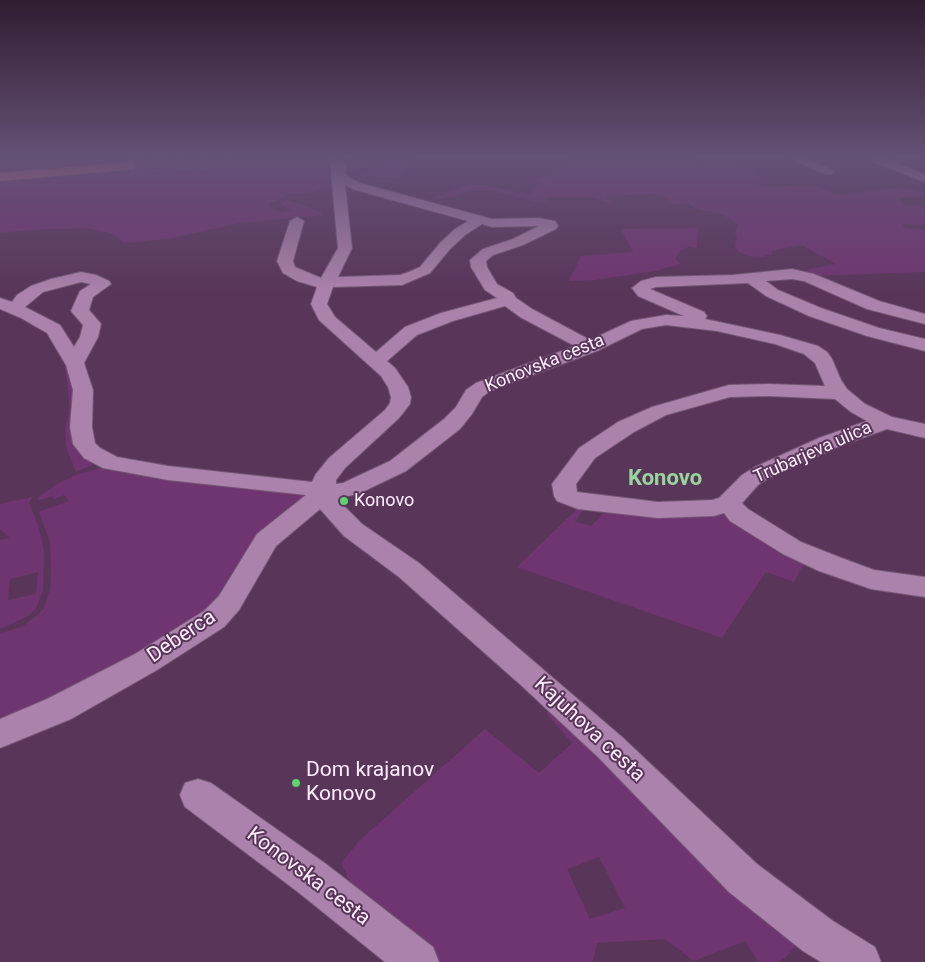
<!DOCTYPE html>
<style>
body{margin:0}
canvas{display:block;background:#593559}
</style>
<canvas width="925" height="962"></canvas>
<script>
const c = document.querySelector('canvas').getContext('2d');
c.lineJoin = 'round';
function fillPath(path, color) { c.fillStyle = color; c.fill(path, 'evenodd'); }
const poly = rows => new Path2D(rows.map(r => 'M' + r).join(''));
function trace(path, color, width, dash) { c.strokeStyle = color; c.lineWidth = width; c.lineCap = dash ? 'butt' : 'round'; c.setLineDash(dash || []); c.stroke(path); }
function drawText(font, color, halo, rows, align = 'center') {
  c.font = font + ' Roboto,sans-serif'; c.lineWidth = 4; c.setLineDash([]); c.textBaseline = 'middle'; c.strokeStyle = halo; c.fillStyle = color; for (const [text, x, y, turn = 0] of rows) {
    c.save(); c.translate(x, y); c.rotate((+turn || 0) * Math.PI / 180); c.textAlign = isNaN(turn) ? turn : align; if (halo) c.strokeText(text, 0, 0); c.fillText(text, 0, 0); c.restore();
  }
}
const built = poly([
 [799,159,870,159,876,161,873,162,878,164,828,170]
]);
const green = poly([
 [0,159,329,159,333,165,329,171,330,186,314,192,290,194,267,205,274,206,270,207,282,213,291,210,279,204,288,200,314,209,324,215,239,223,168,239,125,243,111,233,87,228,45,229,0,233],
 [353,159,415,159,401,177,355,176,387,165,381,162,343,174,340,163],
 [568,159,695,159,693,160,695,161,695,165,700,166,711,171,724,174,709,170,701,163,724,161,740,167,747,165,760,176,758,187,814,185,832,193,842,195,903,187,925,194,925,197,897,197,905,205,925,206,925,225,902,224,905,228,925,229,925,272,811,276,808,269,836,264,802,245,771,251,773,254,764,255,765,257,750,256,742,254,735,247,737,237,735,233,738,225,723,214,699,210,688,203,675,205,665,196,650,194,607,196,606,198,613,202,608,203,593,197,551,197,546,198,548,201,541,203,494,191,470,191,459,194,455,197,431,199,466,186,479,184,532,195,537,183,537,178,552,176,570,167,570,161],
 [698,228,697,248,688,247,680,251,675,259,681,264,655,271,595,280,569,281,581,256,633,252,621,229],
 [64,359,67,359,98,462,76,472,66,447,65,429,70,408],
 [104,467,309,494,212,614,0,730,0,633,22,627,38,615,44,608,50,589,51,572,50,542,39,512,69,501,64,495,55,499,51,497,38,500,41,495,57,484,76,475],
 [32,497,29,503,39,528,44,551,43,591,36,608,28,616,0,629,0,540,10,538,0,529,0,504],
 [38,572,36,594,8,600,10,579],
 [576,505,584,508,575,522,591,526,606,511,724,512,806,559,794,582,766,572,722,638,517,567,576,510],
 [554,709,803,938,785,958,778,962,759,962,745,941,694,961,665,939,597,943,593,962,439,962,351,884,341,863,360,840,485,729,539,773,572,743,546,713],
 [599,857,625,908,590,919,567,869]
]);
const majorTunnel = poly([
 [129,166,231,159]
]);
const minor = poly([
 [327,159,339,159,347,166,345,173,348,177,360,183,492,219,538,218,555,221,558,226,556,229,523,245,493,255,486,261,487,267,497,284,513,293,516,298,532,309,590,340,631,321,666,315,684,316,638,296,632,288,641,281,656,277,733,275,792,269,814,274,879,301,925,314,925,324,867,309,804,281,792,279,766,281,778,290,821,308,879,328,925,339,925,351,867,336,809,316,766,296,748,283,656,287,650,289,704,312,707,316,705,319,780,335,818,346,827,352,832,359,841,380,847,389,865,404,892,417,925,424,925,438,887,429,835,448,771,477,758,485,742,503,748,509,801,542,839,557,874,570,925,577,925,597,871,589,819,571,783,554,730,521,724,513,714,516,658,518,578,509,557,501,554,496,552,484,579,448,618,422,652,407,729,385,769,384,825,386,815,363,804,354,775,344,717,331,666,325,642,329,597,351,490,391,482,397,472,414,460,429,406,471,358,494,339,498,344,506,362,524,419,563,622,737,757,864,833,921,875,947,881,962,821,962,803,951,729,892,598,757,523,687,399,577,344,536,320,509,276,546,239,610,224,627,157,670,71,719,0,748,0,719,47,699,135,654,204,611,219,596,257,534,306,495,168,480,103,468,84,458,73,444,70,427,73,390,66,365,47,333,21,318,0,309,0,298,12,302,17,295,31,286,51,279,81,272,96,275,109,281,111,284,93,297,89,310,101,324,98,337,84,363,93,390,92,427,95,443,100,448,117,457,168,466,312,482,316,474,329,458,385,410,390,403,391,397,388,387,381,376,319,320,311,304,317,287,297,281,283,273,277,261,290,221,297,217,304,221,293,261,295,267,321,278,338,248,330,163,327,159],
 [345,185,352,189,468,221,455,229,440,243,420,267,409,272,400,275,338,277,352,248,345,185],
 [482,224,492,227,539,226,513,239,483,249,470,260,471,267,485,290,497,298,441,313,405,327,376,352,335,317,327,304,333,287,402,285,430,273,450,249,465,235,482,224],
 [81,282,91,284,80,291,71,311,83,325,80,337,74,347,60,325,25,307,43,292,81,282],
 [505,306,520,317,575,346,476,383,466,390,456,407,444,419,390,461,343,483,336,484,336,480,345,468,399,418,410,404,411,397,408,387,395,368,387,361,417,335,453,321,505,306],
 [769,396,835,399,851,412,867,421,819,438,755,467,742,475,719,498,712,500,658,502,577,492,576,484,595,458,634,432,666,415,730,397,769,396],
 [791,159,806,159,833,170,835,172,833,174,825,174,791,159],
 [869,159,885,159,925,174,925,182,871,161,869,159],
 [198,779,211,783,326,864,433,947,439,962,385,962,298,892,185,807,180,795,185,783,198,779]
]);
const major = poly([
 [129,162,134,163,136,166,134,169,0,181,0,173,129,162]
]);
const markers = [
 [344,501,5,"#5cd56d"],
 [296,783,5,"#5cd56d"]
];
const streetNames = [
 ["Konovska cesta",545,364,-22],
 ["Trubarjeva ulica",813,453,-24]
];
const poiNames = [
 ["Konovo",354,501]
];
const nearStreetnames = [
 ["Deberca",182,637,-34],
 ["Kajuhova cesta",589,730,43],
 ["Konovska cesta",308,877,37]
];
const nearPoinames = [
 ["Dom krajanov",306,771],
 ["Konovo",306,795]
];
const districtNames = [
 ["Konovo",665,479]
];
fillPath(built, '#653c66');
fillPath(green, '#6f3570');
trace(majorTunnel, '#725072', 15, [15, 8]);
trace(minor, '#735673', 2);
trace(major, '#735673', 2);
fillPath(minor, '#ab82ab');
fillPath(major, '#d27580');
const sky = c.createLinearGradient(0, 0, 0, 293);
sky.addColorStop(0, '#311d31');
sky.addColorStop(0.54, '#645176');
sky.addColorStop(1, '#64517600');
c.fillStyle = sky;
c.fillRect(0, 0, 925, 293);
for (const [x, y, r, color] of markers) { const dot = new Path2D(); dot.arc(x, y, r, 0, 2 * Math.PI); c.fillStyle = color; c.fill(dot); trace(dot, '#593559', 2); }
drawText('18px', '#feecfd', '#593559', streetNames);
drawText('18px', '#feecfd', '#593559', poiNames, 'left');
drawText('21px', '#feecfd', '#593559', nearStreetnames);
drawText('21px', '#feecfd', '#593559', nearPoinames, 'left');
drawText('bold 22px', '#98d59d', '#593559', districtNames);
</script>
